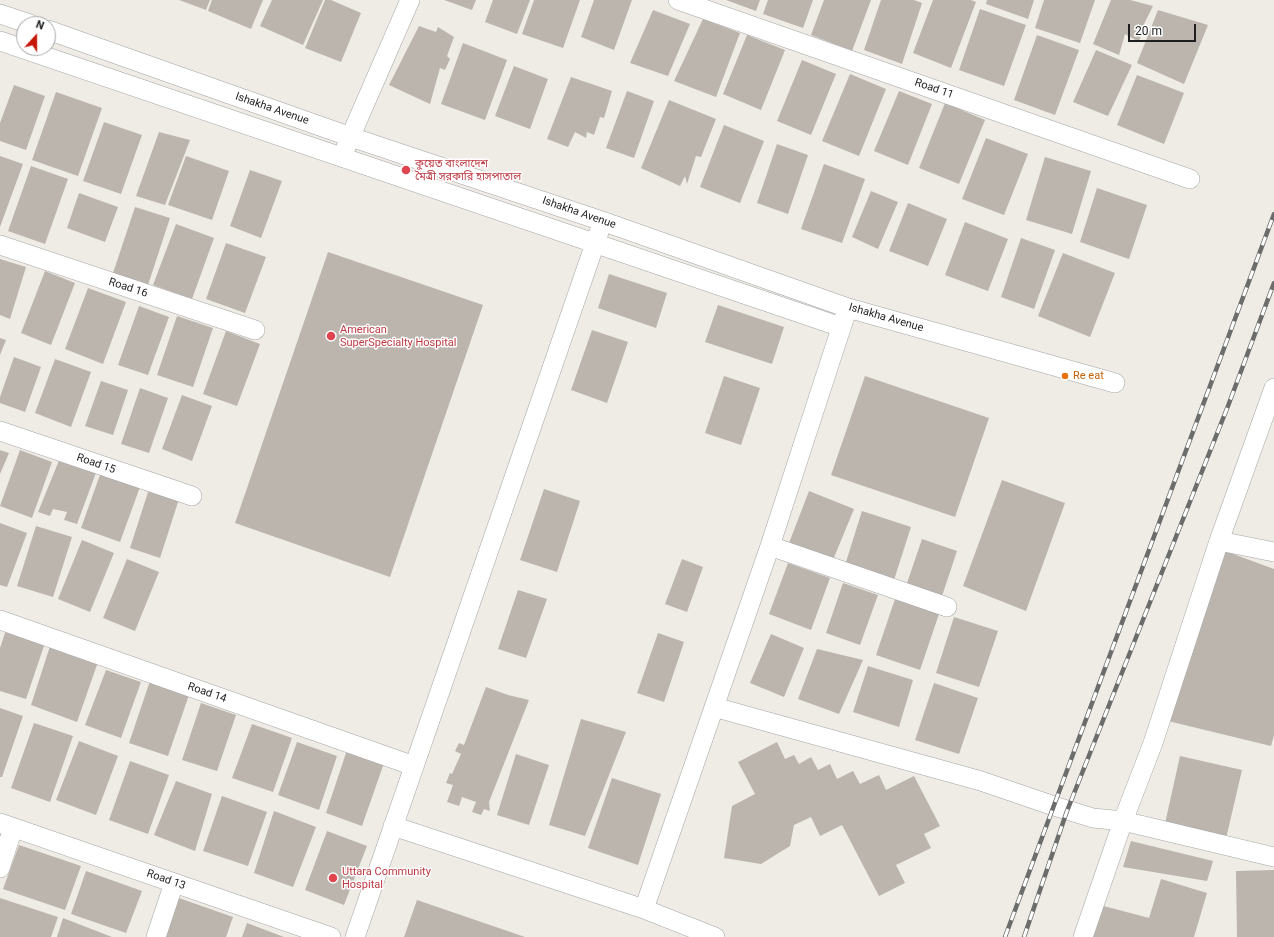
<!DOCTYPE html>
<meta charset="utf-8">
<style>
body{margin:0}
#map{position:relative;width:1274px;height:937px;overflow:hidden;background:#efece5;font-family:Roboto,sans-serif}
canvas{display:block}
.north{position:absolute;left:16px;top:16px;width:40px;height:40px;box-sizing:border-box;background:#fff;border:1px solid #a5a5a5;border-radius:50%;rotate:21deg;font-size:11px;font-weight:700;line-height:16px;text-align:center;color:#1e1e1e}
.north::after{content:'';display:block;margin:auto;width:14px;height:18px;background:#c61606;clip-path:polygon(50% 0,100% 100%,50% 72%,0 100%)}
.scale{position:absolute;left:1128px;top:24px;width:68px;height:18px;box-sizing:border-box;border:2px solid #1e1e1e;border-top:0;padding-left:5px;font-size:12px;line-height:14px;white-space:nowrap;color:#1e1e1e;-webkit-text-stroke:3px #fff;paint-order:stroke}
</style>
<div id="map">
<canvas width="1274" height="937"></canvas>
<div class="north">N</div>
<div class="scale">20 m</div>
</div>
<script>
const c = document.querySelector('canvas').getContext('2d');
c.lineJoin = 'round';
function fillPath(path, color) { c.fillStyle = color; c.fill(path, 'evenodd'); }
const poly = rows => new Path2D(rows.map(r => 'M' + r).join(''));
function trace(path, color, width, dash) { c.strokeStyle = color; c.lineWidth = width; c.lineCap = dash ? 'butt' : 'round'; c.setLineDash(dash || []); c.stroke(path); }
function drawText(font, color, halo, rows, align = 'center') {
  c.font = font + ' Roboto,"Noto Sans Bengali",sans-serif'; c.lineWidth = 3; c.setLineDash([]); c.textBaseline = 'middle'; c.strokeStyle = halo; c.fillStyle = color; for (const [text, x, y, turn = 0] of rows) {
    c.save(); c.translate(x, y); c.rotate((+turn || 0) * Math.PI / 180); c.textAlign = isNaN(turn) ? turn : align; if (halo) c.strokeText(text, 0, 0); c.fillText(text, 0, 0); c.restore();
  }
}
const building = poly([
 [179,0,210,0,206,10],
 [212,0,263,0,251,29,208,11],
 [272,0,323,0,303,45,260,26],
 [325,0,331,0,361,13,341,62,305,48],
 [444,0,476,0,472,10],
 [493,0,530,0,517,34,485,22],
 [534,0,580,0,563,48,522,34],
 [594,0,632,0,614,50,581,37],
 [726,0,760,0,756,11],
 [768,0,813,0,803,28,763,14],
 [824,0,871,0,852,51,811,35],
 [881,0,914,0,922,3,902,64,864,50],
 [933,0,971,0,976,2,951,68,913,53],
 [987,0,1034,0,1028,19,986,4],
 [1044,0,1095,0,1080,43,1035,28],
 [1111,0,1130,0,1153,6,1144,24,1139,42,1125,34,1119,55,1093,44],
 [980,9,1026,25,1004,86,959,70],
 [653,10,690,24,668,76,630,63],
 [1158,10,1208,25,1184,84,1137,63],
 [703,19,740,33,716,97,674,81],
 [419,26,436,32,438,27,454,37,447,56,450,59,445,70,440,68,430,104,389,85],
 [747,35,785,50,761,110,723,94],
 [1037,35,1079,50,1055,115,1014,100],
 [463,43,507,60,485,120,441,104],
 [1096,50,1132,65,1108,116,1073,102],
 [802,60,836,74,811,135,777,121],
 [514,66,548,79,530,129,495,116],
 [850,74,886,89,859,156,822,141],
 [1137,75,1184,93,1164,144,1117,125],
 [571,77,612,91,604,118,600,117,594,135,587,132,586,138,575,132,568,147,547,139],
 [14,85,45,96,26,150,0,141,0,123],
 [627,91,654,101,634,158,606,148],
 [899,91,932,104,908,165,874,151],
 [56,92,102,108,78,176,32,160],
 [669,100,716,119,701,157,696,156,687,184,685,176,680,186,641,168],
 [945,103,985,120,959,184,919,168],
 [104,122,142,135,121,194,83,181],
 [724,125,764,141,740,203,700,187],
 [159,132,190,140,165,205,136,196],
 [986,138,1028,154,1004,215,962,199],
 [777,144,808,155,788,214,757,203],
 [0,156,23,164,0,227],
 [186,156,229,171,212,220,168,205],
 [1045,157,1091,171,1072,234,1026,220],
 [824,164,865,179,842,243,801,229],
 [31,166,68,179,45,244,8,231],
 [250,170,282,181,261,238,230,226],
 [1097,188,1147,205,1129,259,1080,242],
 [871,191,898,202,878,249,852,237],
 [79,193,118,207,105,242,67,228],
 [908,203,947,219,928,266,889,251],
 [135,207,170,218,148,285,113,273],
 [965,222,1008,239,988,291,945,275],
 [176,224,214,238,192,299,153,285],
 [1021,238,1055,250,1034,309,1001,297],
 [226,243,266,257,245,313,206,299],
 [328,252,483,305,390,577,235,523],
 [1063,253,1115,273,1090,337,1038,316],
 [0,259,26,267,10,319,0,315],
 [45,271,75,283,51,345,21,333],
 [609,274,667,293,656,328,598,308],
 [88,288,126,302,103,364,65,349],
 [718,305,784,327,772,364,705,342],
 [139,306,169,317,148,375,118,365],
 [177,316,213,328,193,387,157,375],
 [592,330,628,342,607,403,571,390],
 [226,331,260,344,237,406,203,394],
 [0,338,6,340,0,355],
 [14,357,41,367,25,412,0,403,0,397],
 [55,359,91,372,71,427,35,413],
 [724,376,760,388,741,445,705,433],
 [865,376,989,418,955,517,831,475],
 [101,381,128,390,113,435,85,426],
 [140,388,168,398,149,453,121,444],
 [182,395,212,406,192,461,162,449],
 [0,450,9,453,0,474],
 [20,450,52,462,32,518,0,506],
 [60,458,97,470,77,524,64,520,67,512,53,509,50,516,38,512],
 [101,472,140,487,120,542,81,528],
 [1002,480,1065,503,1026,611,963,586],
 [149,489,179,499,160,558,130,548],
 [544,489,580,501,557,572,520,560],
 [809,491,854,509,833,560,789,543],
 [862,511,911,527,894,580,845,565],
 [0,523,27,533,7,587,0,585],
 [36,526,72,537,53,597,17,586],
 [922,539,957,551,940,602,905,589],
 [82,540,114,553,90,612,58,599],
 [1225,551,1274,569,1274,735,1271,746,1168,721],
 [127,559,159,572,135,631,103,618],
 [682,559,703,567,687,612,665,604],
 [788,563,830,578,811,630,769,614],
 [843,583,878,595,860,645,826,633],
 [518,590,547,599,526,658,498,649],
 [895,599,939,614,920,670,876,655],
 [954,617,998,631,979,687,936,673],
 [7,627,46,640,26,699,0,691,0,648],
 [658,633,684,642,664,702,637,693],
 [771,634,804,648,784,697,750,683],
 [52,640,99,659,77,722,31,705],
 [817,649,863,660,839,714,798,699],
 [868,666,913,680,899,727,853,712],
 [106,670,141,682,121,738,85,725],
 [151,678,190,692,168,756,129,743],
 [934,683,978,698,959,754,915,740],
 [486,687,508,695,529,700,489,802,490,811,484,809,481,815,472,812,476,802,462,797,459,806,447,802,453,785,446,783,450,773,452,774,461,754,455,751,459,743,464,745],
 [201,703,236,715,217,771,182,760],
 [0,708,23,716,2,777,0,777],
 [581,719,626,732,585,836,549,825],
 [34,723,73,736,50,802,11,788],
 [252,724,292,738,273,792,232,778],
 [79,741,118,756,96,815,56,800],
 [297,742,337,756,319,810,278,795],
 [777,742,785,759,794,755,799,764,811,757,818,770,830,764,837,779,853,771,860,784,879,775,886,790,914,776,940,826,924,834,931,848,896,865,905,883,879,896,842,825,820,836,811,817,794,825,790,846,761,864,724,858,732,806,755,794,738,762],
 [347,750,384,763,362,826,326,813],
 [516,754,549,765,529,825,497,815],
 [1180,756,1242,770,1225,843,1164,828],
 [130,761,169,775,148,834,109,820],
 [612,778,661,794,638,865,588,848],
 [176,781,212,794,195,851,154,835],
 [222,796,267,812,248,866,203,851],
 [274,811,316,827,293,887,254,873],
 [327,831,367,846,344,905,305,890],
 [1131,841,1213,861,1207,881,1123,867],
 [19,845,81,866,65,910,3,889],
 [1274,870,1274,937,1237,937,1236,871],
 [86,871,142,891,126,933,71,914],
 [1161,879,1207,893,1194,937,1091,937,1100,905,1149,918],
 [176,897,233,917,226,937,162,937],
 [0,898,58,917,51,937,0,937],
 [417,900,525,937,404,937],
 [63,918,112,937,57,937],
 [247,923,284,937,242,937]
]);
const minor = poly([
 [678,0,1190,179],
 [0,14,30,24],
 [48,30,351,137,602,221,848,308,1115,383],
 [0,41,841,327],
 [346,147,410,0],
 [0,245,255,330],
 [0,431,192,496],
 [1219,541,1274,552],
 [770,546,947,607],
 [0,620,414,766],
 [714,707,981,781,1054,806,1093,818,1123,821,1274,857],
 [0,823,331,937],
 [393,826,644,909,715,937],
 [0,868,13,828],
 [644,909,770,546,845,316],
 [156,937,174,883],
 [355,937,599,232],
 [1083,937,1123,821,1153,743,1219,541,1274,388]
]);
const rail = poly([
 [1005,937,1274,214],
 [1024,937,1067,811,1228,406,1274,283]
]);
const markers = [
 [406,170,5,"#e0444e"],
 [331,336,5,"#e0444e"],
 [1065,376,4,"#e8710a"],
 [333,878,5,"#e0444e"]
];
const streetNames = [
 ["Road 11",934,89,19],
 ["Ishakha Avenue",272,109,19],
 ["Ishakha Avenue",579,213,19],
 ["Road 16",128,288,18],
 ["Ishakha Avenue",886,318,16],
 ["Road 15",96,464,19],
 ["Road 14",207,693,19],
 ["Road 13",166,880,19]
];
const healthNames = [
 ["কুয়েত বাংলাদেশ",415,164],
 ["মৈত্রী সরকারি হাসপাতাল",415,177],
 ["American",340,330],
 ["SuperSpecialty Hospital",340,343],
 ["Uttara Community",342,872],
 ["Hospital",342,885]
];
const foodNames = [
 ["Re eat",1073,376]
];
fillPath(building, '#bbb5ae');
trace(minor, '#a5a5a5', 20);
trace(minor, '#fff', 19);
trace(rail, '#6c6c6c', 4.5);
trace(rail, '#fff', 3, [9]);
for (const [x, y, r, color] of markers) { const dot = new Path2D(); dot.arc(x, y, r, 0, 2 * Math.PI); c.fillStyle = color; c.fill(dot); trace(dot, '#fff', 1.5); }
drawText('11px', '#1e1e1e', '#fff', streetNames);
drawText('11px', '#be3a42', '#fff', healthNames, 'left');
drawText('11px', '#c56008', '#fff', foodNames, 'left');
</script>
